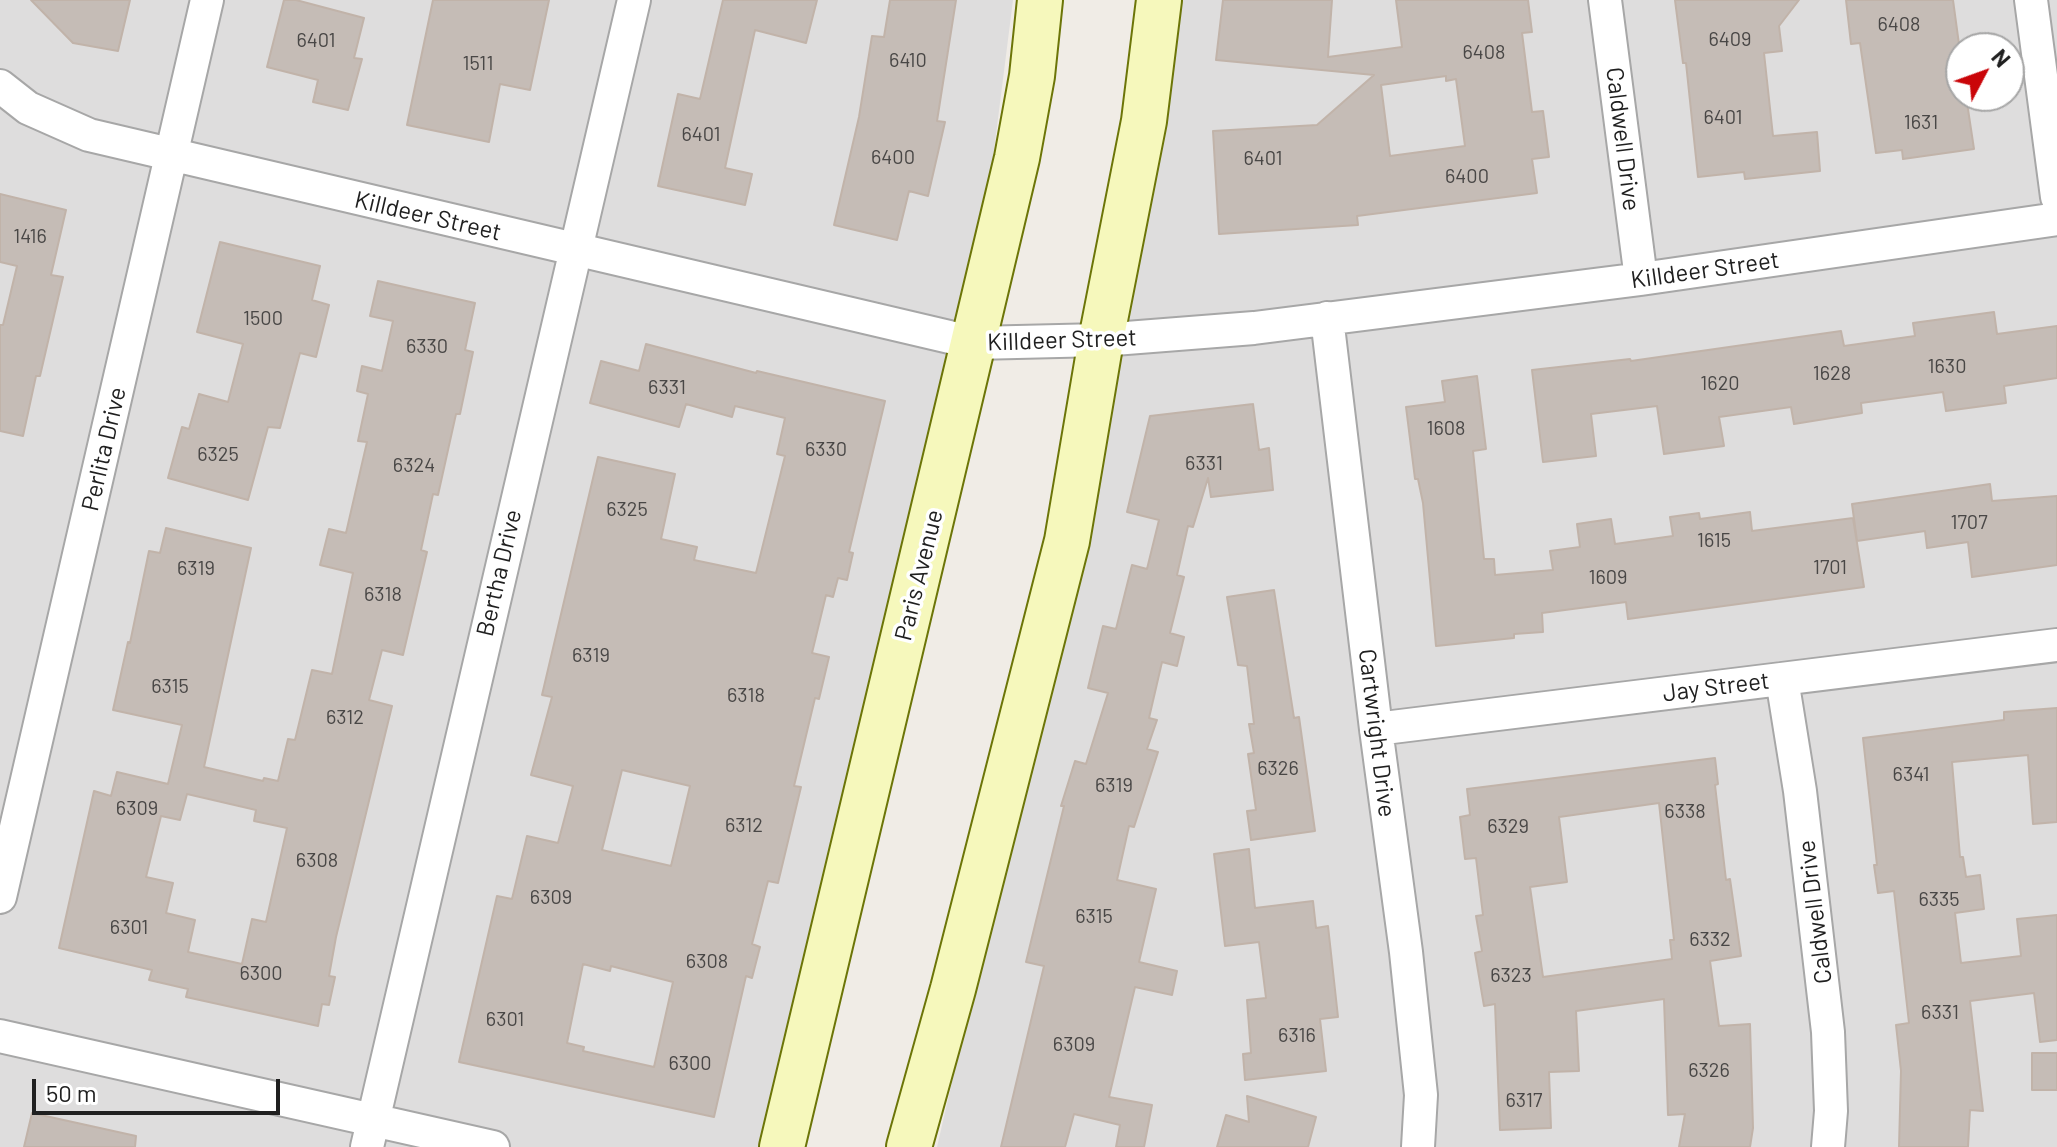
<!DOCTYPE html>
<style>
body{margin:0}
#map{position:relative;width:2057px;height:1147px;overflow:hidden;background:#f0ece6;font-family:Barlow,sans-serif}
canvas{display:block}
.north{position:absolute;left:1945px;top:32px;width:80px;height:80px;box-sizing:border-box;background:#fff;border:2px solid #a6a6a6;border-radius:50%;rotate:49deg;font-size:22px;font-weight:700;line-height:32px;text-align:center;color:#202020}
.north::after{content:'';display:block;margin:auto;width:28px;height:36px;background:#ca0509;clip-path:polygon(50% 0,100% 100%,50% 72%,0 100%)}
.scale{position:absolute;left:32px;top:1079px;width:248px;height:36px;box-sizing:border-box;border:4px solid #202020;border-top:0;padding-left:10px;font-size:24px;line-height:28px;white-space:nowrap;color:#202020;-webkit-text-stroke:6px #fff;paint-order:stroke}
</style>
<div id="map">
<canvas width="2057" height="1147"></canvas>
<div class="north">N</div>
<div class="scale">50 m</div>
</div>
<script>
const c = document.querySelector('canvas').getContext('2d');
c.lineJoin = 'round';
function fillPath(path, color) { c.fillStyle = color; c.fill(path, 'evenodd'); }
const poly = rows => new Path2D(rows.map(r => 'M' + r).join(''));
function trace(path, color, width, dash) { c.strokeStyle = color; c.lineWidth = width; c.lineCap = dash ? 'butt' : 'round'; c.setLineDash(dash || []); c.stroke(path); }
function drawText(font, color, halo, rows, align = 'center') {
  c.font = font + ' Barlow,sans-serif'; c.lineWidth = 7; c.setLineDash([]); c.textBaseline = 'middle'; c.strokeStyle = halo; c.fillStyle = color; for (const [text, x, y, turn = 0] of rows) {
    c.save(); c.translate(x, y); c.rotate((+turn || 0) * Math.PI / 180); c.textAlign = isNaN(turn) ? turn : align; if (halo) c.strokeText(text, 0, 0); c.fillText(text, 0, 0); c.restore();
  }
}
const residential = poly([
 [0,0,1013,0,992,166,764,1147,0,1147],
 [1177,0,2057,0,2057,1147,937,1147,1116,371],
 [1961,48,2009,48,2009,96,1961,96]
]);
const building = poly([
 [31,0,130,0,118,51,73,43,31,0],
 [284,0,296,0,364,18,354,58,362,59,348,110,313,102,318,80,267,67,284,0],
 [433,0,549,0,530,90,500,84,489,142,407,125,433,0],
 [723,0,817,0,806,43,755,30,725,168,752,174,745,205,658,186,678,94,700,99,723,0],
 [890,0,956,0,937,121,945,122,928,196,909,191,897,240,834,225,859,117,872,36,884,37,890,0],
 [1223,0,1332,0,1328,57,1402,47,1396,0,1528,0,1532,32,1522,33,1532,112,1543,111,1549,157,1532,159,1537,193,1357,216,1358,225,1219,234,1213,131,1317,125,1374,75,1216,60,1223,0],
 [1446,76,1446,81,1456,79,1465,146,1390,156,1381,85,1446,76],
 [1675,0,1799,0,1779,26,1782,51,1764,53,1773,136,1817,132,1820,171,1745,179,1744,172,1698,177,1686,63,1683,63,1675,0],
 [1846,0,1953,0,1961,59,1961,96,1966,96,1974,149,1903,159,1902,150,1876,153,1860,43,1851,44,1846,0],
 [0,194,66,210,51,275,63,277,40,376,36,376,23,436,0,431,0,325,3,325,17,266,0,262,0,194],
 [220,242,320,266,312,300,329,305,316,357,300,353,280,428,268,427,248,500,168,478,182,427,189,429,199,394,228,402,243,344,197,332,220,242],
 [378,281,475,303,465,350,473,352,460,414,456,414,438,495,433,494,421,550,427,552,403,655,382,650,369,700,392,706,336,937,329,976,335,977,329,1005,322,1004,318,1026,186,997,188,989,149,980,152,970,59,948,94,791,111,796,117,772,168,784,182,725,113,710,128,642,130,643,149,551,160,553,166,528,251,548,204,767,263,781,264,778,278,781,288,739,295,740,312,670,332,674,353,573,320,565,329,529,346,533,367,442,358,441,368,394,357,391,362,366,382,371,393,321,370,316,378,281],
 [187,794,256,810,254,821,287,828,266,922,252,919,242,964,188,952,195,920,166,913,173,883,146,877,161,816,180,820,187,794],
 [1994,312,1997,334,2057,326,2057,378,2004,386,2006,403,1946,411,1943,392,1861,403,1862,413,1794,424,1791,407,1719,417,1724,446,1664,454,1657,406,1591,414,1596,456,1543,462,1532,370,1630,359,1631,361,1841,331,1844,346,1915,336,1913,323,1994,312],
 [646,344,756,373,757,371,885,401,849,552,853,553,847,580,838,578,833,597,826,595,812,653,829,657,819,699,815,698,794,786,801,787,778,883,768,881,752,944,760,947,752,978,746,976,714,1117,459,1062,497,896,512,899,527,836,558,843,573,786,531,775,552,697,542,695,598,457,675,474,661,539,697,547,694,560,756,573,785,456,777,454,785,418,735,406,732,417,686,404,679,427,590,403,601,361,639,371,646,344],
 [622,770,690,786,671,866,602,850,622,770],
 [583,964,610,971,611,966,673,982,654,1067,583,1051,584,1047,567,1043,583,964],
 [1477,376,1486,449,1473,451,1484,559,1494,559,1495,575,1553,570,1550,551,1580,547,1577,524,1611,519,1615,544,1673,536,1670,517,1699,513,1700,519,1750,512,1752,531,1853,518,1864,587,1628,619,1626,602,1542,613,1543,632,1514,634,1514,638,1436,646,1423,503,1418,479,1415,479,1406,407,1445,402,1442,381,1477,376],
 [1253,404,1259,450,1269,448,1273,490,1211,497,1208,478,1193,527,1188,526,1177,575,1184,577,1170,633,1184,637,1177,666,1162,662,1149,718,1157,720,1147,749,1158,752,1134,827,1129,826,1117,880,1156,889,1139,962,1177,971,1172,995,1135,987,1109,1097,1152,1105,1144,1147,1116,1147,1120,1125,1074,1114,1065,1147,1001,1147,1044,966,1026,962,1064,806,1061,806,1075,761,1086,764,1108,693,1088,688,1103,626,1116,629,1132,565,1147,569,1159,520,1127,512,1150,416,1253,404],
 [1990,484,1992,501,2057,496,2057,565,1972,577,1968,542,1927,548,1925,531,1857,541,1852,504,1990,484],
 [1274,590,1294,718,1299,717,1315,831,1251,840,1247,811,1256,810,1248,754,1254,753,1249,724,1254,724,1247,666,1238,665,1227,597,1274,590],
 [2057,708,2057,822,2033,824,2028,755,1952,762,1960,857,1963,857,1966,877,1980,875,1984,909,1955,913,1961,963,2021,956,2017,919,2057,915,2057,1040,2040,1042,2034,993,1970,1001,1983,1111,1970,1110,1968,1147,1899,1147,1901,1071,1896,1025,1909,1023,1894,891,1878,893,1874,865,1877,865,1863,738,2004,720,2004,712,2057,708],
 [1715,758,1718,784,1715,785,1726,880,1730,879,1741,956,1710,961,1719,1026,1750,1024,1753,1128,1750,1147,1679,1147,1685,1114,1668,1115,1664,999,1576,1011,1579,1071,1549,1072,1551,1128,1500,1130,1495,1004,1484,1006,1475,953,1482,951,1476,916,1483,915,1476,858,1465,859,1460,817,1470,815,1467,789,1715,758],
 [1659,803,1674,940,1670,940,1672,959,1543,977,1530,887,1567,882,1559,817,1659,803],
 [1249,849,1255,908,1313,901,1316,928,1328,926,1338,1017,1320,1019,1326,1071,1245,1080,1243,1054,1251,1053,1247,1000,1266,998,1259,942,1225,946,1214,854,1249,849],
 [2032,1053,2057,1053,2057,1090,2032,1090,2032,1053],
 [1247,1096,1316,1117,1308,1147,1217,1147,1226,1115,1249,1122,1247,1096],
 [32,1113,136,1136,135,1147,24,1147,32,1113]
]);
const street = poly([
 [1605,0,1641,279],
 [2031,0,2057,197],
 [0,86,28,108,89,135,975,343,1101,340,1254,328,1641,279,2057,219],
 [1327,318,1376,729,1406,952,1421,1095,1418,1147],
 [1782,679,1800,791,1828,1032,1831,1111,1828,1147],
 [1376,729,2057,645],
 [0,897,207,0],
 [0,1036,493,1147],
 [367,1147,634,0]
]);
const secondary = poly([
 [782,1147,1017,158,1032,76,1040,0],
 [909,1147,953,989,1067,541,1101,340,1144,121,1159,0]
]);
const numberNames = [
 ["6408",1899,24],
 ["6409",1730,39],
 ["6401",316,40],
 ["6408",1484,52],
 ["6410",908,60],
 ["1511",478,63],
 ["6401",1723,117],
 ["1631",1921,122],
 ["6401",701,134],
 ["6400",893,157],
 ["6401",1263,158],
 ["6400",1467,176],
 ["1416",30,236],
 ["1500",263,318],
 ["6330",427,346],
 ["1630",1947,366],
 ["1628",1832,373],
 ["1620",1720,383],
 ["6331",667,387],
 ["1608",1446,428],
 ["6330",826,449],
 ["6325",218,454],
 ["6331",1204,463],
 ["6324",414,465],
 ["6325",627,509],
 ["1707",1969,522],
 ["1615",1714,540],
 ["1701",1830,567],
 ["6319",196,568],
 ["1609",1608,577],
 ["6318",383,594],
 ["6319",591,655],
 ["6315",170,686],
 ["6318",746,695],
 ["6312",345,717],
 ["6326",1278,768],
 ["6341",1911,774],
 ["6319",1114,785],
 ["6309",137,808],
 ["6338",1685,811],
 ["6312",744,825],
 ["6329",1508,826],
 ["6308",317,860],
 ["6309",551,897],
 ["6335",1939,899],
 ["6315",1094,916],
 ["6301",129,927],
 ["6332",1710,939],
 ["6308",707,961],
 ["6300",261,973],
 ["6323",1511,975],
 ["6331",1940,1012],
 ["6301",505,1019],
 ["6316",1297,1035],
 ["6309",1074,1044],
 ["6300",690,1063],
 ["6326",1709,1070],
 ["6317",1524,1100]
];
const streetNames = [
 ["Caldwell Drive",1623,139,83],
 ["Killdeer Street",428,216,13],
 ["Killdeer Street",1705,270,-8],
 ["Killdeer Street",1062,340,-2],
 ["Perlita Drive",104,449,-77],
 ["Bertha Drive",499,573,-77],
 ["Paris Avenue",919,575,-76],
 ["Jay Street",1716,687,-7],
 ["Cartwright Drive",1377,733,83],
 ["Caldwell Drive",1815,912,-97]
];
fillPath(residential, '#dedddd');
fillPath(building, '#c5bcb6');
trace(building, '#c1b3a9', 2);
trace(street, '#a7a7a7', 36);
trace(secondary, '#6c7508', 48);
trace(street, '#fff', 32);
trace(secondary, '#f6f8bc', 44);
drawText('20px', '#494746', null, numberNames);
drawText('24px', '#202020', '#fff', streetNames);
</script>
